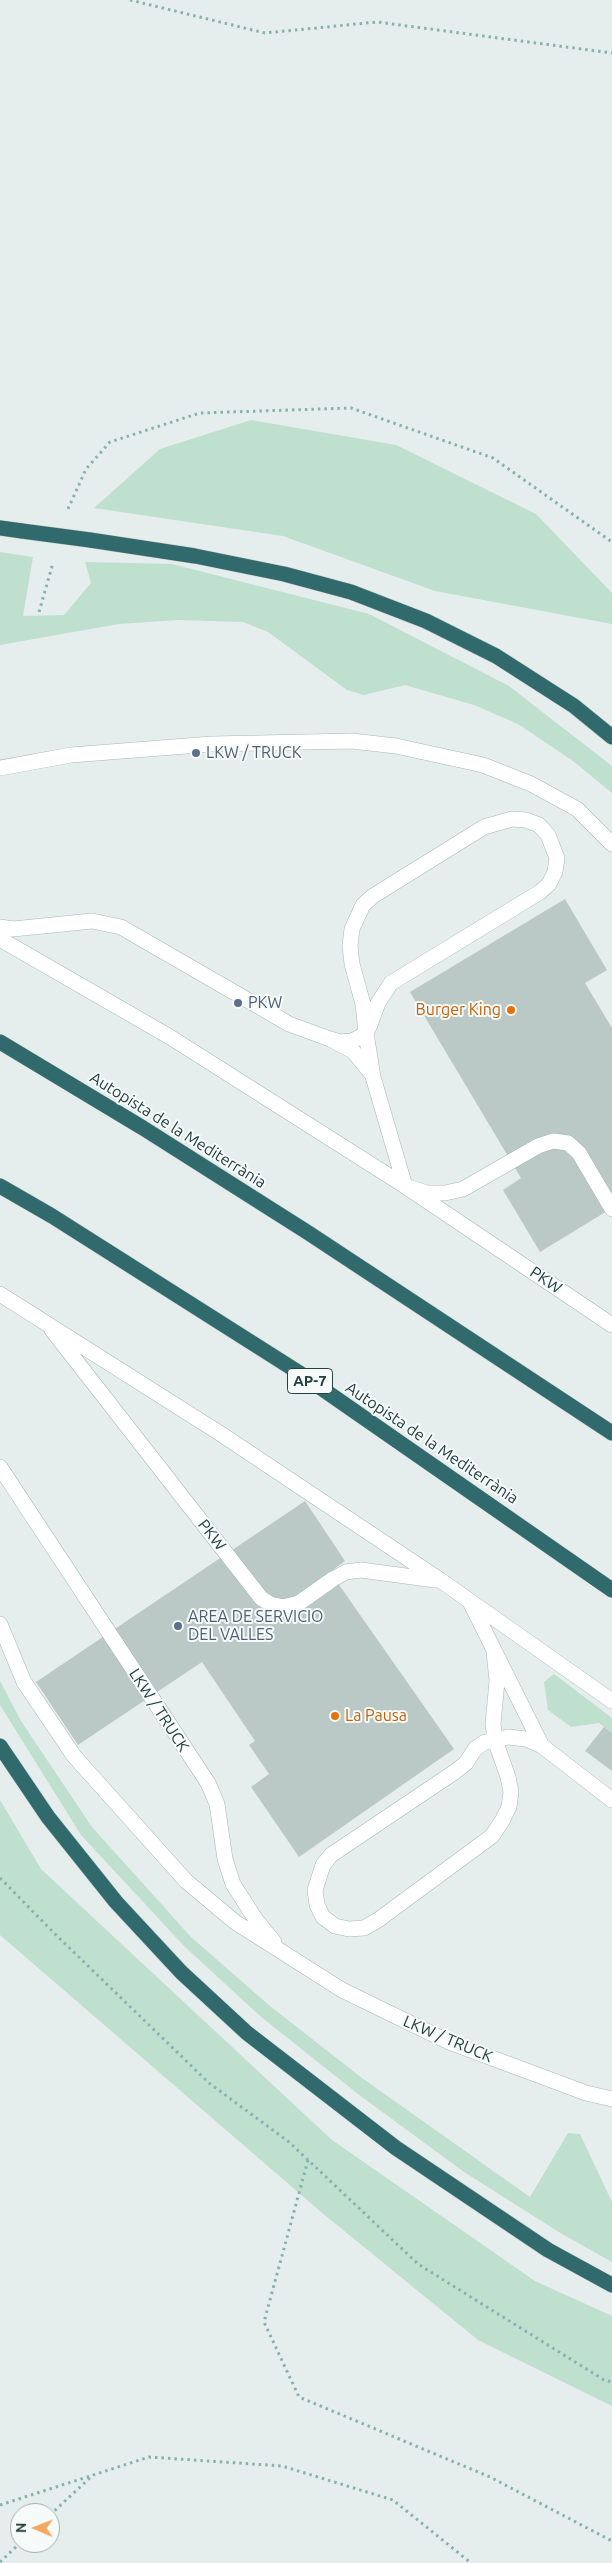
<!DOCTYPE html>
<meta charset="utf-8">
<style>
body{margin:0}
#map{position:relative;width:612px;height:2563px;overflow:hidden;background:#e5eeec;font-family:Ubuntu,sans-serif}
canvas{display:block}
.north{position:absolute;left:10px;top:2503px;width:50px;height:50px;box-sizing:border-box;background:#f6faf9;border:1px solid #a2b0af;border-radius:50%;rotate:271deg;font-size:14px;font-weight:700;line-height:20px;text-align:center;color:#244140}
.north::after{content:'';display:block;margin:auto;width:18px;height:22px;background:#f1a861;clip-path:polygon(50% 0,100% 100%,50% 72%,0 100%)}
</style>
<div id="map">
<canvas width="612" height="2563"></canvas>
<div class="north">N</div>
</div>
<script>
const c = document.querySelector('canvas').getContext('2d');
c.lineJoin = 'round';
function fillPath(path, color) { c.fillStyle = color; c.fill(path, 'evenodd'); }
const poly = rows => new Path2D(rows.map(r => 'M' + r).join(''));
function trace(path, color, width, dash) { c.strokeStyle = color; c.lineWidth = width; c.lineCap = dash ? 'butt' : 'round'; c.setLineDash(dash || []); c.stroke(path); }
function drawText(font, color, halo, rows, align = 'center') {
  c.font = font + ' Ubuntu,sans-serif'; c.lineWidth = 4; c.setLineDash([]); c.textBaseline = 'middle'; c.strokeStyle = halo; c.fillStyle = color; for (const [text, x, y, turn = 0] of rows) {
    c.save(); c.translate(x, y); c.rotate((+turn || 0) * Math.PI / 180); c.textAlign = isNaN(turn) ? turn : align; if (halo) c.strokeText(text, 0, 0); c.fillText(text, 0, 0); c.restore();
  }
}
const green = poly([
 [251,420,396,445,536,514,612,593,612,624,435,591,283,536,94,508,160,449],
 [0,552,33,557,23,616,64,615,91,583,85,562,172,564,369,614,509,686,612,766,612,793,573,761,518,724,474,705,405,685,364,695,347,690,268,632,243,622,178,620,119,624,0,645],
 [554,1674,612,1718,612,1733,599,1723,571,1727,548,1710,544,1682],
 [0,1681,21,1721,92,1827,191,1937,270,2006,362,2078,530,2197,568,2133,580,2134,612,2202,612,2262,562,2234,464,2172,358,2094,260,2016,184,1946,81,1835,0,1705],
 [0,1800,41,1869,332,2140,535,2281,612,2316,612,2406,478,2340,321,2212,0,1935]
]);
const building = poly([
 [565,899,607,970,585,983,612,1028,612,1208,540,1252,503,1190,521,1178,410,992],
 [305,1501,345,1561,330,1572,454,1749,299,1857,251,1787,269,1774,249,1745,255,1741,202,1662,78,1745,36,1682],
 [604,1727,612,1733,612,1771,585,1751]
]);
const path = poly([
 [130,0,265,33,377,22,612,53],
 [68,509,86,469,110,442,200,413,351,408,493,458,612,542],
 [39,612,53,563],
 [0,1878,55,1934,209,2083,289,2142,418,2264,604,2380,612,2382],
 [308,2160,264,2322,299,2397,490,2477,612,2541],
 [0,2505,149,2457,282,2466,393,2500,471,2563],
 [50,2515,93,2475],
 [0,2562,20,2543]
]);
const lane = poly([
 [0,768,71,755,212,744,352,741,396,746,483,765,531,784,577,809,612,844],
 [0,927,13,929,92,921,121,927,289,1024,330,1039,353,1051,371,1073],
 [0,939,170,1037,405,1186,612,1325],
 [330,1039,340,1042,352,1041,358,1038,366,1033,370,1025,378,1003,391,983,540,892,549,884,555,872,557,858,548,835,539,825,526,820,512,819,484,827,373,896,363,905,352,929,350,946,352,964,363,1004,366,1033,373,1077,405,1186,427,1193,445,1193,463,1189,538,1146,553,1141,568,1143,579,1153,612,1209],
 [0,1294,221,1434,440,1580,612,1701],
 [52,1330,261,1598,270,1604,283,1607,299,1603,333,1579,346,1572,361,1570,435,1580],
 [0,1467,208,1783,217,1804,225,1859,233,1884,256,1920,274,1942],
 [470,1602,542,1746,612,1800],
 [0,1624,24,1682,74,1756,186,1881,235,1922,342,1990,449,2042,586,2093,612,2099],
 [494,1651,497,1681,493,1724,495,1740,508,1777,511,1792,509,1807,502,1821,492,1836,378,1920,364,1928,349,1929,335,1926,323,1917,317,1905,315,1890,323,1865,331,1855,456,1771,466,1763,475,1749,485,1742,495,1740,508,1737,526,1739,542,1746]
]);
const highway = poly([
 [0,528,22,531],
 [90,540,195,556,284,574,351,592,426,621,496,656,574,706,612,737],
 [0,1042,143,1128,307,1232,612,1433],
 [0,1186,52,1216,298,1372,612,1590],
 [0,1746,48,1817,116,1902,181,1972,247,2033,396,2148,548,2250,612,2285]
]);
const highwayBridge = poly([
 [22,531,90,540]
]);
const markers = [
 [196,753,5,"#5c6f8a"],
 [238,1003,5,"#5c6f8a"],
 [511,1010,5,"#e8710a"],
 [178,1626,5,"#5c6f8a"],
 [335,1716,5,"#e8710a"]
];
const shields = [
 [310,1381,45]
];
const shieldNames = [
 ["AP-7",310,1381]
];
const serviceNames = [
 ["LKW / TRUCK",206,753],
 ["PKW",248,1003],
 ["AREA DE SERVICIO",188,1617],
 ["DEL VALLES",188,1635]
];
const foodNames = [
 ["Burger King",501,1010],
 ["La Pausa",345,1716,"left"]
];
const streetNames = [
 ["Autopista de la Mediterrània",178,1130,32],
 ["PKW",546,1280,34],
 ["Autopista de la Mediterrània",432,1443,34],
 ["PKW",212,1535,52],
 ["LKW / TRUCK",159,1710,57],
 ["LKW / TRUCK",448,2039,23]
];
fillPath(green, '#bfdfcf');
fillPath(building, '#bac9c6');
trace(lane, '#a7b7b5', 16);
trace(highway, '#c2caca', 16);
trace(path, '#86b2af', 3, [2.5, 4]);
trace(lane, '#fff', 15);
trace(highway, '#306a6d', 15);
trace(highwayBridge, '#c2caca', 16, []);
trace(highwayBridge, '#306a6d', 15);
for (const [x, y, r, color] of markers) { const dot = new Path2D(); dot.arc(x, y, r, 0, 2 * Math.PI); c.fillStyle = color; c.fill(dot); trace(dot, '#f6faf9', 2); }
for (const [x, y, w] of shields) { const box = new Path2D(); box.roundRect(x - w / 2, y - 12.5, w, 25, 4); c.fillStyle = '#f6faf9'; c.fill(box); trace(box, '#244140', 1); }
drawText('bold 15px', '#244140', null, shieldNames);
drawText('16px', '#4e5e75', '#f6faf9', serviceNames, 'left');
drawText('16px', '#c56008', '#f6faf9', foodNames, 'right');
drawText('16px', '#244140', '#f6faf9', streetNames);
</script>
